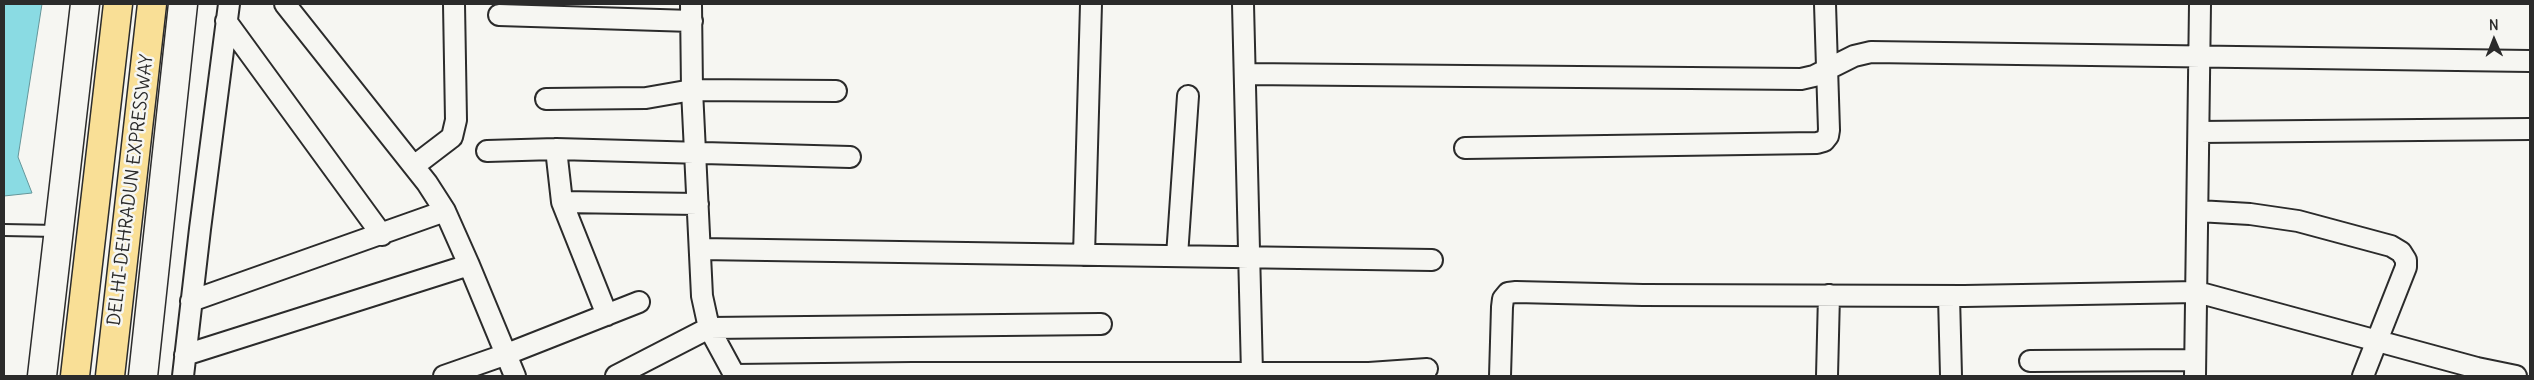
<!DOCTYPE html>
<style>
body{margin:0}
#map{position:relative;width:2534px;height:380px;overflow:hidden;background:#f6f6f2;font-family:Delius,sans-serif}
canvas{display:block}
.frame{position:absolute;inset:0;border:5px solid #2b2b2b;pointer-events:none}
.north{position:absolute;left:2469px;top:15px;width:50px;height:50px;-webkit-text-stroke:4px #f6f6f2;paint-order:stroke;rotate:359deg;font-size:14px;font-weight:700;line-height:20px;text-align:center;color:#2b2b2b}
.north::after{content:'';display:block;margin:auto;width:18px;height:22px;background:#2b2b2b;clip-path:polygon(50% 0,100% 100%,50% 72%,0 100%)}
</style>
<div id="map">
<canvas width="2534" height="380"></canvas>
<div class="frame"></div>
<div class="north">N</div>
</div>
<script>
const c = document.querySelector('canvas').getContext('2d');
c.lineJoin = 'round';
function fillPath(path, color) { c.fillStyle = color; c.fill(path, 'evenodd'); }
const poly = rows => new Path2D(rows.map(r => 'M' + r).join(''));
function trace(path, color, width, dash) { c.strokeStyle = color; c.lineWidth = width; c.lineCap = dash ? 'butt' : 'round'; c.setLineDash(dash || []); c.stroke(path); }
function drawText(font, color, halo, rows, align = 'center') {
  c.font = font + ' Delius,sans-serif'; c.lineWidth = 5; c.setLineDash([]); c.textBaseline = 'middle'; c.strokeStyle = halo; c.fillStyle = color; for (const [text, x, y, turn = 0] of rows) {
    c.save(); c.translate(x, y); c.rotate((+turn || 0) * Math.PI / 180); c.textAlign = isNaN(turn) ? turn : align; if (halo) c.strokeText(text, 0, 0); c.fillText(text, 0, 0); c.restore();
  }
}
const water = poly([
 [4,4,42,4,18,157,32,193,4,196,4,4]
]);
const lane = poly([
 [4,230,57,231]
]);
const street = poly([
 [285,4,427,183,445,211,469,265,515,376],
 [691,4,692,90,702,296,709,328,735,376],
 [1243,4,1252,373],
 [499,15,692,21],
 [226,21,382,235],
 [1245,74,1801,79,1814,76,1854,56,1871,52,2530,61],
 [546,99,646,98,692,90,836,91],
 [2199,132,2530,129],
 [1465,148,1817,143,1824,141,1828,136,1829,130,1825,4],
 [556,149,562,202,607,315],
 [487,151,556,149,850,157],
 [414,166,452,137,456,120,454,4],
 [562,202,698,204],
 [2198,211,2250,214,2298,221,2391,246,2401,252,2406,260,2406,267,2363,376],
 [700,249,1432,260],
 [1084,255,1091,4],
 [1177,256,1188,96],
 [1949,296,1951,376],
 [191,301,445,211],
 [185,355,469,265],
 [2030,361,2195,360],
 [734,375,913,373,1369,373,1427,369],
 [183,376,200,229,229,4],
 [444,376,507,354,639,302],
 [616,376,709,328,1101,324],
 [1500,376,1502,307,1503,299,1508,293,1516,292,1643,295,1964,296,2197,292,2477,368,2516,376],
 [1827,376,1829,295],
 [2195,376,2200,4]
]);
const secondary = poly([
 [42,376,85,4],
 [143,376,183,4]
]);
const highway = poly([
 [75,376,118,4],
 [110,376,152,4]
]);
const streetNames = [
 ["DELHI-DEHRADUN EXPRESSWAY",131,190,-83]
];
fillPath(water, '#8adbe3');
trace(water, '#649599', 1);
trace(lane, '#2b2b2b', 14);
trace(street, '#2b2b2b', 24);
trace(secondary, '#2b2b2b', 31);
trace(highway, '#2b2b2b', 31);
trace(lane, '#f6f6f2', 10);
trace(street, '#f6f6f2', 20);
trace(secondary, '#f6f6f2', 28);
trace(highway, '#f9df96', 28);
drawText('18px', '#2b2b2b', '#f6f6f2', streetNames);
</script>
